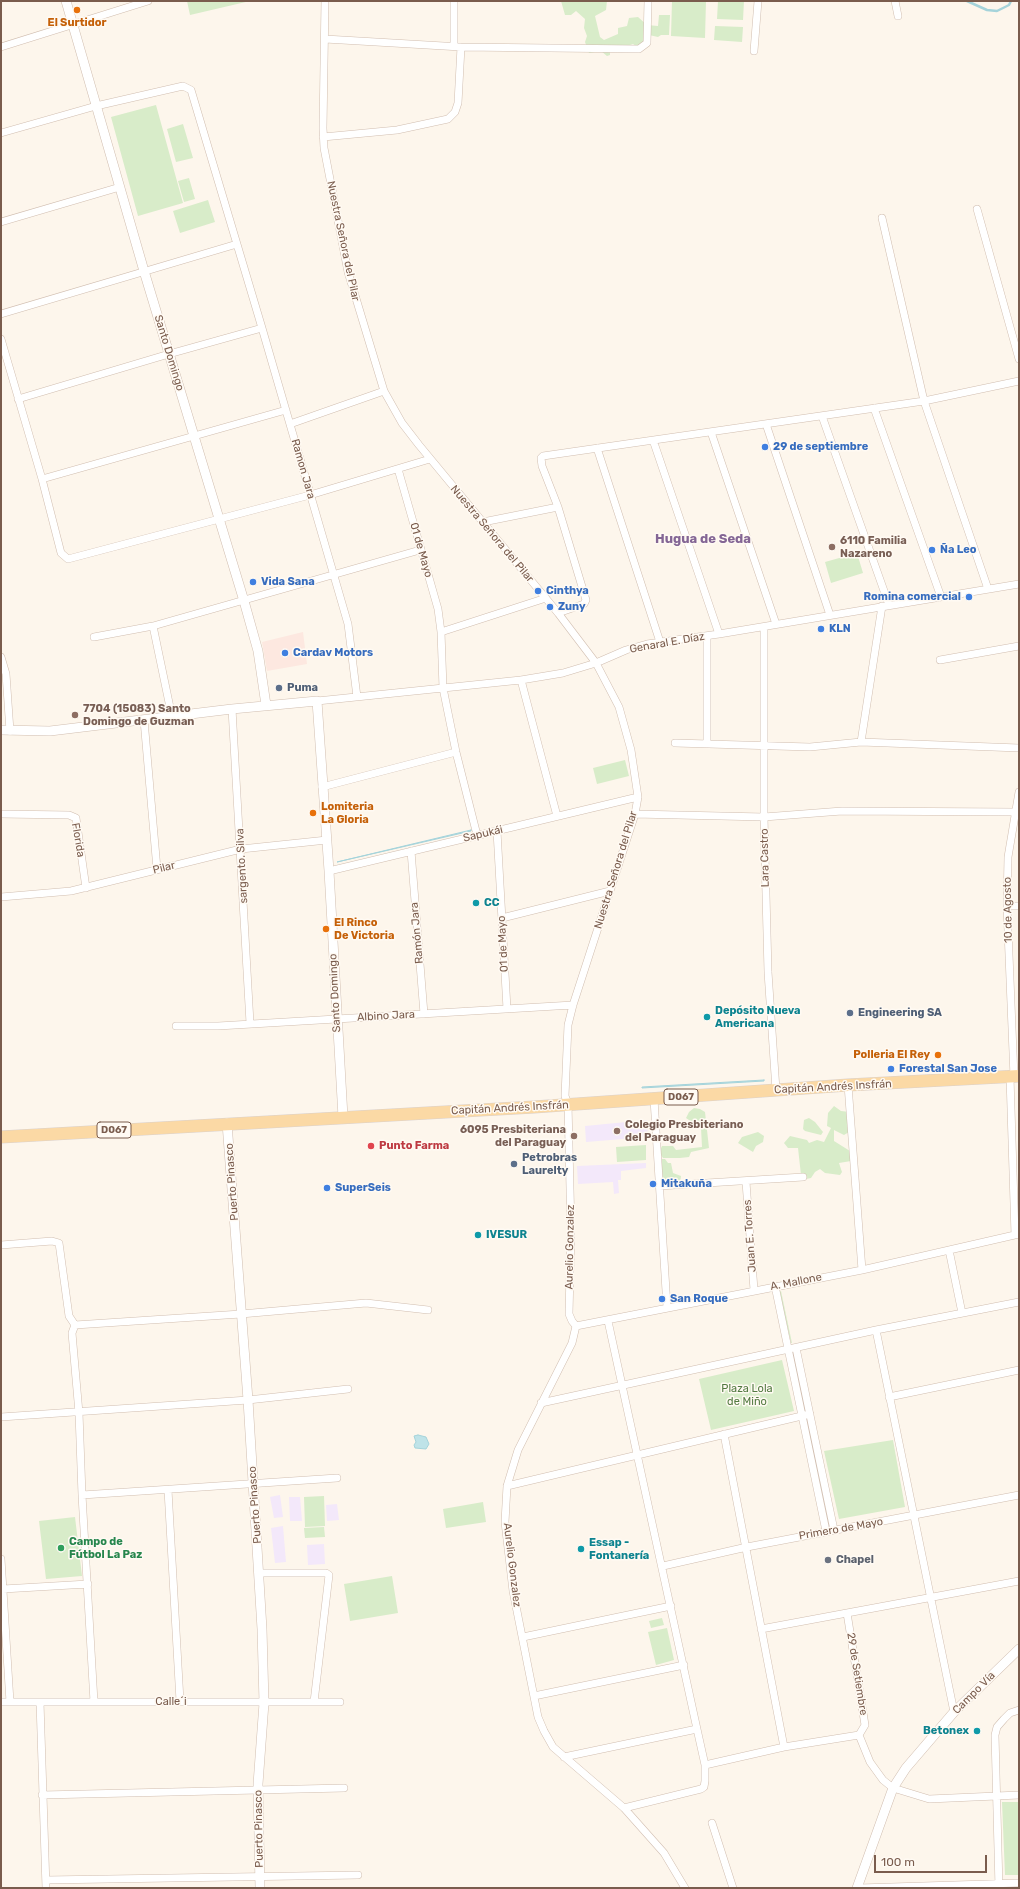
<!DOCTYPE html>
<meta charset="utf-8">
<style>
body{margin:0}
#map{position:relative;width:1020px;height:1889px;overflow:hidden;background:#fdf6ec;font-family:Rubik,sans-serif}
canvas{display:block}
.frame{position:absolute;inset:0;border:2px solid #7a5c4d;pointer-events:none}
.scale{position:absolute;left:874px;top:1855px;width:113px;height:18px;box-sizing:border-box;border:2px solid #7a5c4d;border-top:0;padding-left:5px;font-size:12px;line-height:14px;white-space:nowrap;color:#7a5c4d;-webkit-text-stroke:3px #fffaf3;paint-order:stroke}
</style>
<div id="map">
<canvas width="1020" height="1889"></canvas>
<div class="frame"></div>
<div class="scale">100 m</div>
</div>
<script>
const c = document.querySelector('canvas').getContext('2d');
c.lineJoin = 'round';
function fillPath(path, color) { c.fillStyle = color; c.fill(path, 'evenodd'); }
const poly = rows => new Path2D(rows.map(r => 'M' + r).join(''));
function trace(path, color, width, dash) { c.strokeStyle = color; c.lineWidth = width; c.lineCap = dash ? 'butt' : 'round'; c.setLineDash(dash || []); c.stroke(path); }
function drawText(font, color, halo, rows, align = 'center') {
  c.font = font + ' Rubik,sans-serif'; c.lineWidth = 3; c.setLineDash([]); c.textBaseline = 'middle'; c.strokeStyle = halo; c.fillStyle = color; for (const [text, x, y, turn = 0] of rows) {
    c.save(); c.translate(x, y); c.rotate((+turn || 0) * Math.PI / 180); c.textAlign = isNaN(turn) ? turn : align; if (halo) c.strokeText(text, 0, 0); c.fillText(text, 0, 0); c.restore();
  }
}
const commercial = poly([
 [303,632,307,664,267,671,262,642]
]);
const education = poly([
 [647,1120,648,1137,586,1142,585,1126],
 [646,1163,646,1168,621,1171,621,1180,618,1180,619,1193,614,1194,613,1182,578,1184,577,1166],
 [280,1495,283,1517,274,1518,270,1497],
 [289,1497,300,1497,302,1521,290,1521],
 [337,1504,339,1520,327,1521,326,1505],
 [283,1526,286,1562,275,1563,271,1528],
 [324,1544,325,1564,308,1565,307,1545]
]);
const green = poly([
 [187,1,250,1,190,15],
 [561,1,607,1,606,10,595,16,600,37,604,40,618,34,618,28,627,26,629,18,638,17,647,25,658,26,659,15,670,15,669,35,661,35,658,37,649,35,645,43,637,47,633,44,630,45,628,47,610,49,610,55,607,56,601,51,589,53,585,42,587,36,584,28,585,19,576,11,571,15,565,15],
 [672,1,706,1,705,38,671,36],
 [718,1,744,1,743,20,717,19],
 [715,26,743,27,742,42,714,40],
 [156,105,183,203,138,216,111,117],
 [183,124,193,158,176,162,167,129],
 [189,178,195,199,184,202,178,181],
 [208,200,215,222,180,233,173,211],
 [857,553,863,573,831,583,825,562],
 [625,760,629,776,597,784,593,768],
 [834,1106,841,1111,850,1112,851,1114,847,1123,849,1132,844,1135,834,1130,834,1141,850,1151,851,1161,839,1163,842,1172,840,1175,825,1173,820,1169,815,1172,811,1178,806,1179,801,1175,798,1148,788,1148,784,1143,790,1136,807,1140,809,1143,817,1140,824,1142,831,1128,827,1126,828,1113],
 [694,1108,700,1109,705,1112,709,1148,691,1152,689,1157,680,1158,663,1158,659,1152,662,1146,673,1146,676,1150,702,1147,701,1128,686,1118,689,1112],
 [809,1118,815,1122,823,1132,821,1135,805,1131,803,1129,804,1120],
 [758,1132,764,1136,763,1142,756,1146,753,1152,738,1143,742,1137],
 [646,1145,646,1160,617,1162,616,1147],
 [662,1159,665,1159,668,1163,671,1163,673,1173,681,1176,680,1183,664,1182,659,1170],
 [781,1291,792,1343,791,1343,779,1292],
 [782,1360,794,1411,711,1430,699,1379],
 [807,1423,808,1423,828,1521,828,1520],
 [893,1440,905,1507,839,1519,824,1451],
 [324,1496,325,1526,305,1527,304,1497],
 [483,1502,486,1522,446,1528,443,1509],
 [75,1517,82,1576,46,1579,39,1521],
 [324,1527,325,1537,305,1538,304,1528],
 [392,1576,398,1613,350,1621,344,1584],
 [662,1618,664,1625,651,1628,649,1621],
 [667,1628,674,1660,656,1665,648,1632],
 [1002,1802,1019,1802,1019,1875,1005,1875]
]);
const water = poly([
 [471,830,471,831,337,862,471,830],
 [764,1080,764,1081,642,1088,642,1087,764,1080],
 [418,1435,426,1437,429,1444,426,1449,415,1448,414,1445,416,1442,414,1436,418,1435]
]);
const stream = poly([
 [967,1,987,10,997,11,1009,5,1011,1]
]);
const minor = poly([
 [325,1,323,128,324,148,348,272,384,391,402,423,419,445,558,613,596,663,619,707,631,750,638,797,635,814,573,1005,568,1025,565,1096,568,1104,571,1231,569,1314,572,1321,576,1326,572,1343,518,1450,507,1486,505,1522,513,1591,538,1717,544,1731,553,1747,624,1808,664,1853,685,1888],
 [895,1,898,16],
 [325,39,461,47,639,49,647,43,648,1],
 [454,46,454,1],
 [1,47,148,1],
 [754,51,758,1],
 [1,133,96,106,183,86,191,90,262,328,348,624,357,697],
 [323,137,397,130,448,119,455,112,458,103,461,47],
 [977,209,1019,359],
 [882,218,924,401,988,589],
 [1,222,120,187],
 [1,314,237,244],
 [1,339,42,479,61,553,68,559,310,495,430,459],
 [18,399,169,354,262,328],
 [874,408,941,597],
 [822,416,889,605],
 [290,424,384,391],
 [766,424,830,615],
 [711,432,776,624],
 [653,440,719,634],
 [597,448,660,642],
 [398,469,438,609,441,632,443,688,456,752,477,835],
 [42,479,286,410],
 [483,522,558,507],
 [558,613,584,604,586,600,558,507,542,466,541,458,543,456,924,401,1019,381],
 [153,626,172,717],
 [764,627,764,817,768,972,776,1090],
 [441,632,546,598],
 [707,636,707,743],
 [94,637,153,626,420,550],
 [1,657,6,674,10,731],
 [940,660,1019,646],
 [521,680,557,816],
 [317,701,521,680,563,673,596,663,626,650,647,644,719,634,1019,584],
 [232,709,250,1023],
 [144,720,157,869],
 [861,742,882,606],
 [675,743,810,747,861,742,1019,748],
 [322,787,456,752],
 [1,814,69,815,76,818,86,888],
 [635,814,764,817,842,811,1015,812],
 [497,831,507,1009],
 [411,851,424,1014],
 [329,871,638,797],
 [1,897,71,891,241,849,327,840],
 [1007,906,1019,906],
 [502,918,610,891],
 [176,1026,218,1026,573,1005],
 [1010,1077,1015,1235],
 [1014,1077,1007,906,1008,857,1019,792],
 [848,1085,862,1270],
 [654,1099,667,1307],
 [746,1182,754,1290],
 [659,1186,803,1177],
 [1,1245,52,1241,59,1243,69,1316,75,1325],
 [949,1250,962,1313],
 [775,1286,826,1531],
 [608,1321,697,1729,705,1765,705,1781,704,1787,701,1789,624,1808],
 [75,1325,72,1333,79,1413,82,1495,337,1478],
 [75,1325,241,1314,366,1303,428,1310],
 [576,1326,862,1270,1019,1234],
 [876,1330,954,1712],
 [796,1348,834,1530],
 [889,1397,1019,1370],
 [541,1403,876,1330,1019,1302],
 [1,1417,248,1400,348,1389],
 [724,1434,784,1747],
 [507,1486,810,1414],
 [168,1490,180,1701],
 [82,1495,94,1702],
 [1,1559,10,1702],
 [663,1566,747,1547,1019,1495],
 [260,1573,326,1573,329,1575,314,1702],
 [3,1589,88,1584],
 [847,1613,865,1725,859,1735,870,1762,883,1780,893,1788,929,1799,1019,1795],
 [761,1629,1019,1581],
 [523,1637,671,1606],
 [534,1696,684,1665],
 [1,1702,340,1702],
 [40,1702,46,1888],
 [564,1757,697,1729],
 [705,1765,784,1747,859,1735],
 [42,1795,344,1788],
 [712,1823,733,1888],
 [46,1880,358,1875],
 [859,1888,1019,1883],
 [999,1888,995,1735,997,1727,1004,1719,1010,1713,1019,1710]
]);
const tertiary = poly([
 [66,1,144,271,244,601,258,651,266,705],
 [1,730,50,731,232,709,317,701,329,871,343,1117],
 [227,1123,248,1400,262,1629,264,1703,258,1784,260,1888],
 [857,1888,893,1788,906,1768,954,1712,1019,1649]
]);
const primary = poly([
 [1,1137,534,1107,848,1085,1019,1076]
]);
const markers = [
 [77,10,4,"#e8710a"],
 [765,447,4,"#3f7fe0"],
 [832,547,4,"#8d6e63"],
 [932,550,4,"#3f7fe0"],
 [253,582,4,"#3f7fe0"],
 [538,591,4,"#3f7fe0"],
 [969,597,4,"#3f7fe0"],
 [550,607,4,"#3f7fe0"],
 [821,629,4,"#3f7fe0"],
 [285,653,4,"#3f7fe0"],
 [279,688,4,"#5c6f8a"],
 [75,715,4,"#8d6e63"],
 [313,813,4,"#e8710a"],
 [476,903,4,"#0f9aa8"],
 [326,929,4,"#e8710a"],
 [850,1013,4,"#5c6f8a"],
 [707,1017,4,"#0f9aa8"],
 [938,1055,4,"#e8710a"],
 [891,1069,4,"#3f7fe0"],
 [617,1131,4,"#8d6e63"],
 [574,1136,4,"#8d6e63"],
 [371,1146,4,"#e0444e"],
 [514,1164,4,"#5c6f8a"],
 [653,1184,4,"#3f7fe0"],
 [327,1188,4,"#3f7fe0"],
 [478,1235,4,"#0f9aa8"],
 [662,1299,4,"#3f7fe0"],
 [61,1548,4,"#2e9e5b"],
 [581,1549,4,"#0f9aa8"],
 [828,1560,4,"#6b7280"],
 [977,1731,4,"#0f9aa8"]
];
const shields = [
 [681,1097,34],
 [114,1130,34]
];
const shieldNames = [
 ["D067",681,1097],
 ["D067",114,1130]
];
const foodNames = [
 ["El Surtidor",77,23,"center"],
 ["Lomiteria",321,807],
 ["La Gloria",321,820],
 ["El Rinco",334,923],
 ["De Victoria",334,936],
 ["Polleria El Rey",930,1055,"right"]
];
const streetNames = [
 ["Nuestra Señora del Pilar",343,241,78],
 ["Santo Domingo",169,353,73],
 ["Ramon Jara",303,469,74],
 ["Nuestra Señora del Pilar",492,534,50],
 ["01 de Mayo",421,550,74],
 ["Genaral E. Díaz",667,643,-10],
 ["Sapukái",483,834,-13],
 ["Florida",78,840,80],
 ["Lara Castro",765,858,-91],
 ["sargento. Silva",242,866,-93],
 ["Pilar",164,868,-14],
 ["Nuestra Señora del Pilar",616,870,-73],
 ["10 de Agosto",1008,910,-91],
 ["Ramón Jara",417,933,-95],
 ["01 de Mayo",503,944,-93],
 ["Santo Domingo",335,993,-93],
 ["Albino Jara",386,1016,-3],
 ["Capitán Andrés Insfrán",833,1087,-3],
 ["Capitán Andrés Insfrán",510,1108,-3],
 ["Puerto Pinasco",232,1182,-94],
 ["Juan E. Torres",750,1236,-94],
 ["Aurelio Gonzalez",570,1247,-89],
 ["A. Mallone",796,1282,-11],
 ["Puerto Pinasco",255,1505,-94],
 ["Primero de Mayo",841,1529,-10],
 ["Aurelio Gonzalez",512,1565,83],
 ["29 de Setiembre",857,1674,81],
 ["Campo Vía",974,1693,-45],
 ["Calle´i",171,1702],
 ["Puerto Pinasco",259,1829,-91]
];
const shopNames = [
 ["29 de septiembre",773,447],
 ["Ña Leo",940,550],
 ["Vida Sana",261,582],
 ["Cinthya",546,591],
 ["Romina comercial",961,597,"right"],
 ["Zuny",558,607],
 ["KLN",829,629],
 ["Cardav Motors",293,653],
 ["Forestal San Jose",899,1069],
 ["Mitakuña",661,1184],
 ["SuperSeis",335,1188],
 ["San Roque",670,1299]
];
const educationNames = [
 ["6110 Familia",840,541],
 ["Nazareno",840,554],
 ["7704 (15083) Santo",83,709],
 ["Domingo de Guzman",83,722],
 ["Colegio Presbiteriano",625,1125],
 ["del Paraguay",625,1138],
 ["6095 Presbiteriana",566,1130,"right"],
 ["del Paraguay",566,1143,"right"]
];
const serviceNames = [
 ["Puma",287,688],
 ["Engineering SA",858,1013],
 ["Petrobras",522,1158],
 ["Laurelty",522,1171]
];
const cultureNames = [
 ["CC",484,903],
 ["Depósito Nueva",715,1011],
 ["Americana",715,1024],
 ["IVESUR",486,1235],
 ["Essap -",589,1543],
 ["Fontanería",589,1556],
 ["Betonex",969,1731,"right"]
];
const healthNames = [
 ["Punto Farma",379,1146]
];
const parkNames = [
 ["Plaza Lola",747,1389],
 ["de Miño",747,1402]
];
const leisureNames = [
 ["Campo de",69,1542],
 ["Fútbol La Paz",69,1555]
];
const worshipNames = [
 ["Chapel",836,1560]
];
const quarterNames = [
 ["Hugua de Seda",703,539]
];
fillPath(commercial, '#fde8e0');
fillPath(education, '#f3e8fa');
fillPath(green, '#d8ecc9');
fillPath(water, '#bfe3e8');
trace(water, '#a5d3da', 1);
trace(stream, '#a5d3da', 2.5);
trace(minor, '#d1beb0', 8);
trace(tertiary, '#d1beb0', 10);
trace(primary, '#dad1cd', 13);
trace(minor, '#fff', 7);
trace(tertiary, '#fff', 9);
trace(primary, '#fbd9a5', 12);
for (const [x, y, r, color] of markers) { const dot = new Path2D(); dot.arc(x, y, r, 0, 2 * Math.PI); c.fillStyle = color; c.fill(dot); trace(dot, '#fffaf3', 1.5); }
for (const [x, y, w] of shields) { const box = new Path2D(); box.roundRect(x - w / 2, y - 8, w, 16, 3); c.fillStyle = '#fffaf3'; c.fill(box); trace(box, '#7a5c4d', 1); }
drawText('bold 10px', '#7a5c4d', null, shieldNames);
drawText('bold 11px', '#c56008', '#fffaf3', foodNames, 'left');
drawText('11px', '#7a5c4d', '#fffaf3', streetNames);
drawText('bold 11px', '#366cbe', '#fffaf3', shopNames, 'left');
drawText('bold 11px', '#785e54', '#fffaf3', educationNames, 'left');
drawText('bold 11px', '#4e5e75', '#fffaf3', serviceNames, 'left');
drawText('bold 11px', '#0d838f', '#fffaf3', cultureNames, 'left');
drawText('bold 11px', '#be3a42', '#fffaf3', healthNames, 'left');
drawText('11px', '#537a41', '#fffaf3', parkNames);
drawText('bold 11px', '#27864d', '#fffaf3', leisureNames, 'left');
drawText('bold 11px', '#5b616d', '#fffaf3', worshipNames, 'left');
drawText('bold 13px', '#846695', '#fffaf3', quarterNames);
</script>
